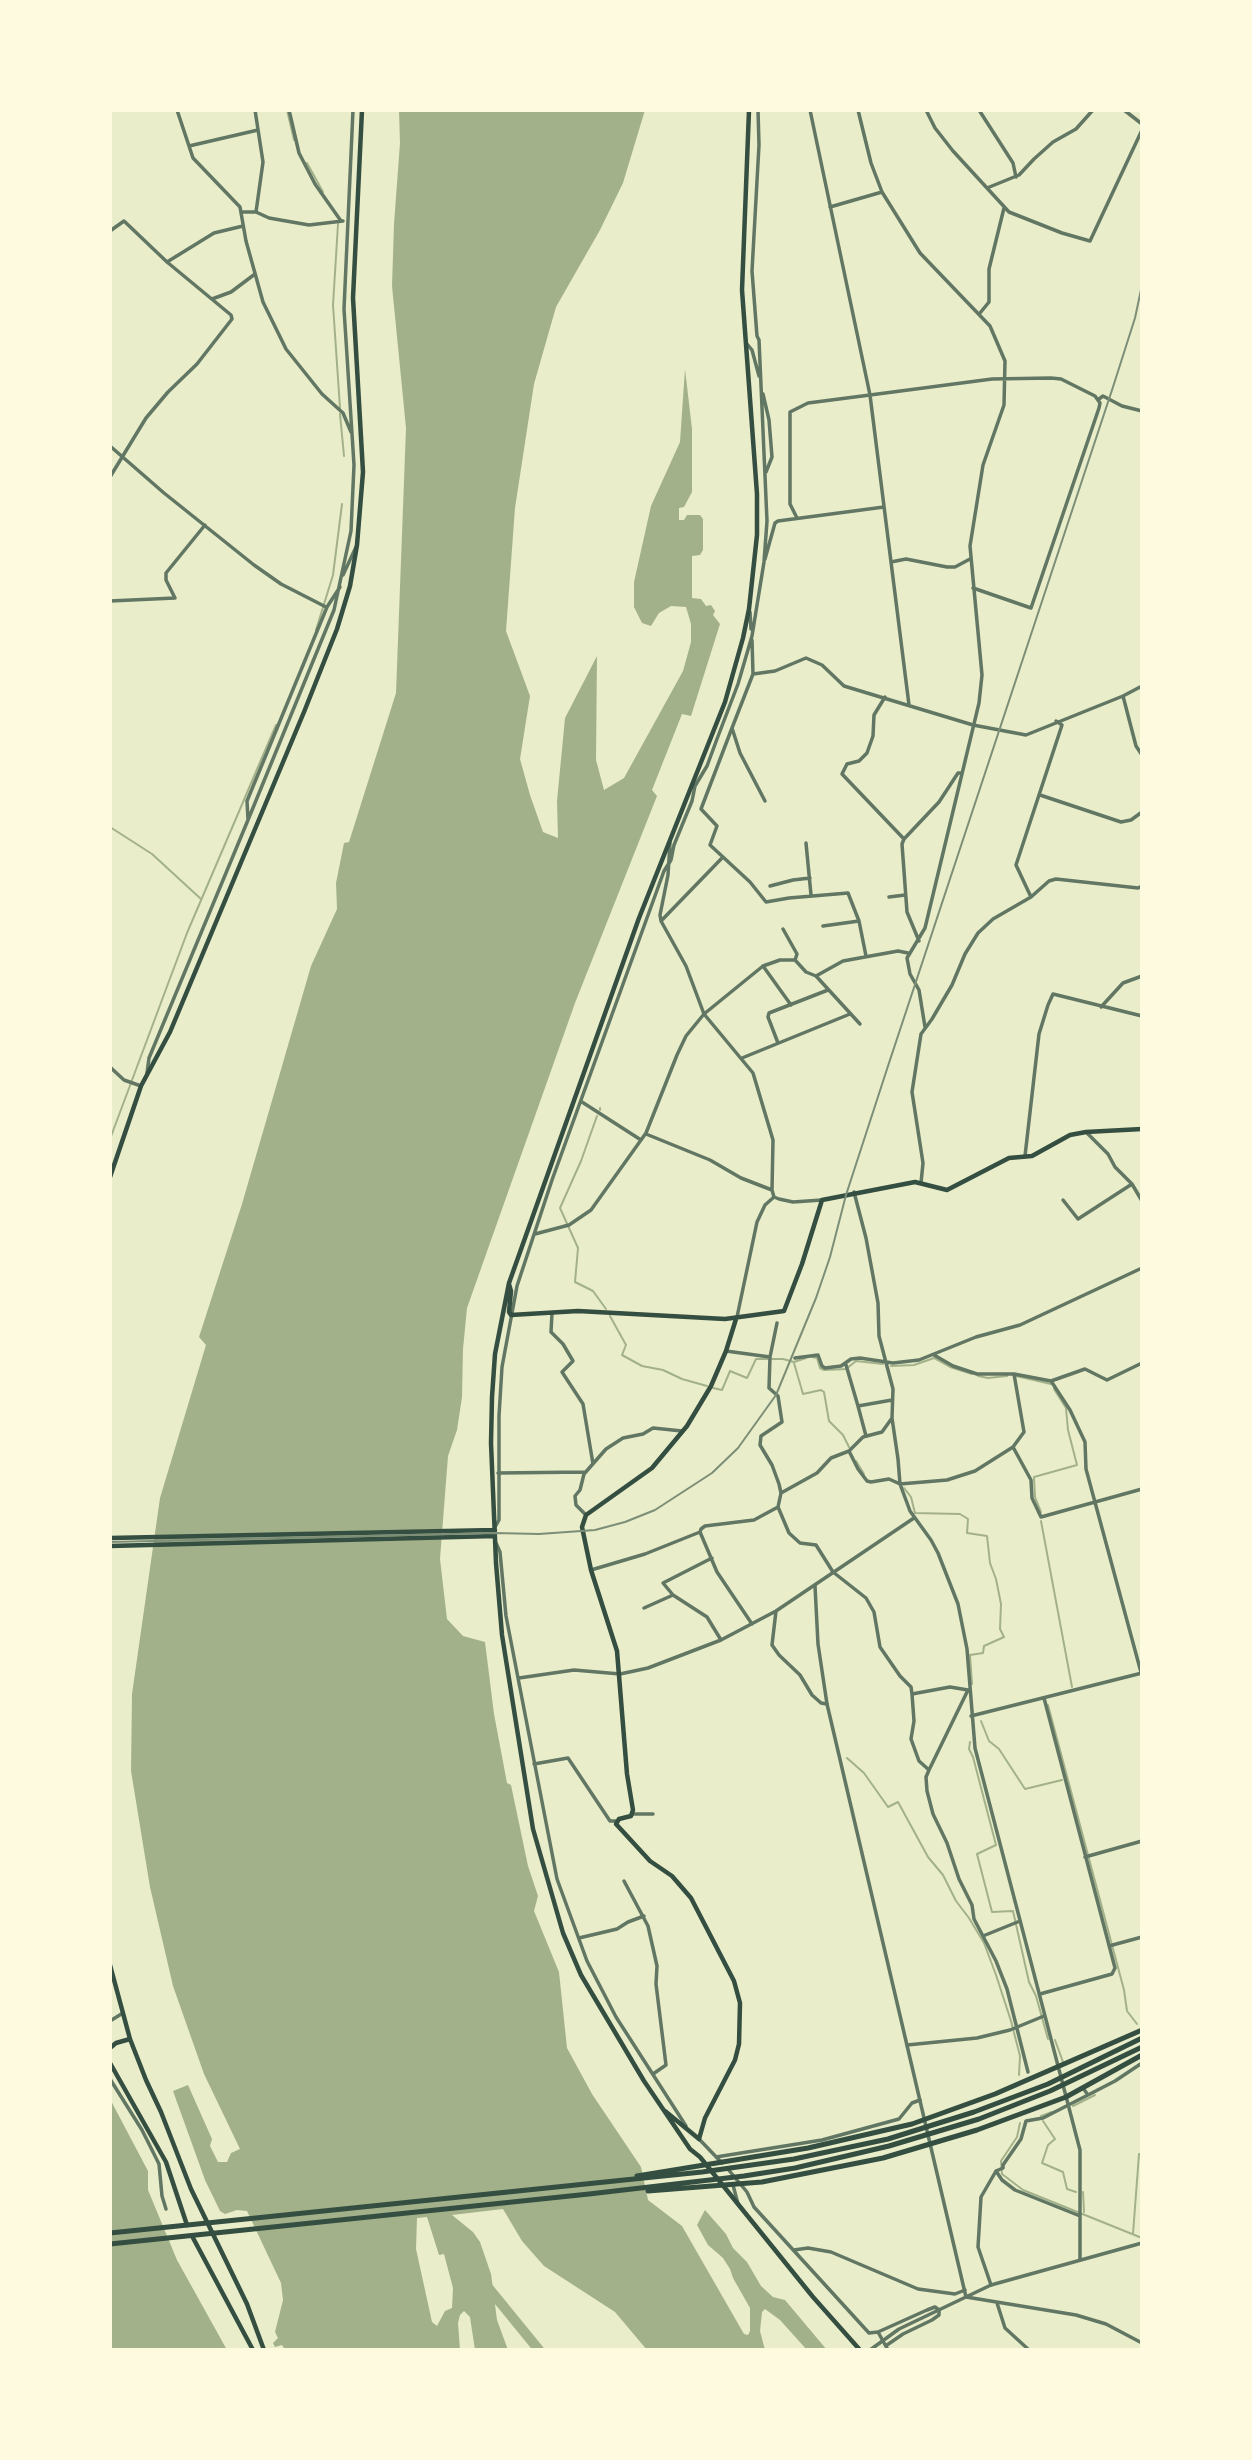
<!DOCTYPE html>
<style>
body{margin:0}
#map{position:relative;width:1252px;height:2460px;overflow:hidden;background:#e9edc9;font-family:"Fira Sans",sans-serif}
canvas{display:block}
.frame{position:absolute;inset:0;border:112px solid #fefae0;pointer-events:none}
</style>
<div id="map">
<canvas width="1252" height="2460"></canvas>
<div class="frame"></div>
</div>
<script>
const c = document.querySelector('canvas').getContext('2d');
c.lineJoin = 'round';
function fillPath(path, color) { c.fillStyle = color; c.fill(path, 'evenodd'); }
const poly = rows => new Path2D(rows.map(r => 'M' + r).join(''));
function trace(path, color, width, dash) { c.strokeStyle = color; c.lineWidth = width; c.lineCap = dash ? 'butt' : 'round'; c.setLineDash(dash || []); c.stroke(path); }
const water = poly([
 [399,110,645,110,623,183,600,230,556,307,534,384,515,508,506,631,530,696,520,759,530,795,543,832,558,838,557,801,565,718,597,656,596,760,604,790,624,778,683,671,691,642,691,624,686,607,671,606,659,613,651,626,642,623,634,607,634,582,651,506,680,442,685,369,692,429,692,492,684,507,679,508,679,520,684,520,687,515,700,515,703,519,703,550,700,555,692,556,692,598,701,599,706,606,711,605,715,611,713,615,720,624,691,716,682,714,652,790,657,796,575,1003,467,1308,463,1349,462,1397,457,1430,448,1456,440,1559,447,1619,463,1636,485,1642,494,1714,507,1783,511,1785,528,1866,538,1896,534,1911,559,1972,567,2048,592,2094,641,2167,648,2200,682,2226,744,2334,748,2335,750,2331,750,2308,733,2278,730,2269,723,2258,708,2245,697,2225,705,2210,726,2234,733,2248,747,2262,761,2286,773,2297,785,2300,827,2350,807,2350,780,2320,765,2309,762,2312,760,2331,765,2350,647,2350,615,2312,544,2266,522,2241,503,2209,452,2215,473,2232,480,2242,491,2274,497,2320,508,2350,475,2350,470,2317,464,2311,460,2315,458,2323,460,2350,285,2350,282,2345,275,2347,273,2343,278,2338,275,2332,283,2300,281,2283,247,2211,237,2210,225,2214,220,2211,205,2180,173,2091,188,2085,212,2139,210,2146,218,2162,227,2162,231,2153,240,2149,204,2074,173,1986,150,1887,131,1771,132,1694,160,1498,206,1345,199,1337,242,1204,311,966,337,909,336,883,344,843,349,842,396,693,406,428,392,286,394,224,400,143],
 [427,2217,439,2255,444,2254,453,2288,452,2308,445,2311,437,2326,432,2322,416,2249,417,2218],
 [110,2099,148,2171,148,2190,177,2260,227,2350,110,2350]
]);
const stream = poly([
 [287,110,294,140],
 [307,163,323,192],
 [338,224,333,305,340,408],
 [340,414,344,456],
 [316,630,333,575,342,504],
 [110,827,152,854,201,899],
 [600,1110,600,1108],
 [597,1116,581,1161,560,1208,578,1248,575,1282,593,1291,606,1309],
 [110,1139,187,933,276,725],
 [610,1316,626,1345,622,1355,642,1366,663,1370,682,1379,707,1386],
 [812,1357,817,1358,820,1368,824,1370,846,1369,856,1361,883,1364],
 [794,1363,803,1394,821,1390,824,1392,829,1421,843,1435,849,1447],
 [891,1366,914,1365,934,1358,950,1367,972,1374],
 [978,1376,988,1378,1007,1376],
 [1016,1376,1051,1384],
 [713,1388,722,1390,730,1371,747,1378,756,1359,783,1359,794,1362,806,1358],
 [856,1461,864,1474],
 [904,1488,911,1497,915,1513,960,1514,968,1519,967,1533,987,1536,990,1563,996,1579,1001,1604,1000,1629,1004,1637,984,1646,983,1653,970,1655,972,1684],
 [1041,1512,1035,1497,1034,1477,1077,1465,1068,1430,1066,1408,1054,1389],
 [1041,1521,1072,1687],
 [1048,1705,1124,1990,1127,2011,1137,2024],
 [981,1721,989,1741,999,1749,1025,1789,1062,1780],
 [970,1742,969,1749,973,1757,996,1845,977,1854,992,1912,1013,1911,1029,1982,1036,1996,1048,2039],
 [847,1758,864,1773,888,1807,898,1802,928,1857,943,1875,956,1901,969,1918,984,1943,996,1975,1011,2021,1020,2056,1019,2075],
 [1055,2040,1063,2062],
 [1073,2106,1095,2095],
 [1041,2116,1052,2112],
 [1043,2121,1055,2139,1048,2145,1042,2163,1063,2172,1067,2189,1076,2192],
 [1020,2123,1017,2137,1001,2161,1002,2174,1023,2190,1142,2238],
 [1083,2192,1084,2212],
 [1133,2234,1139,2154,1142,2154]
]);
const river = poly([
 [486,2285,539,2350]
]);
const minor = poly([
 [177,110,193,158,240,207,246,241,263,302,286,349,322,394,343,413,351,432],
 [255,110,263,162,256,212],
 [289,110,299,153,315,184,341,221],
 [858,110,871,163,882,192,920,253,990,326,1005,361,1004,405,983,465,970,546,982,675,979,703,925,928,907,958,910,974,919,990,925,1027],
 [926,110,935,128,953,151,1009,212,1062,233,1090,241,1142,130],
 [979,110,1013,163,1016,177],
 [1124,110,1142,124],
 [189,146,258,130],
 [987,188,1019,175,1034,159,1053,142,1076,129,1093,110],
 [830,207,882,192],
 [242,212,256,212,269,218,309,225,343,221],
 [110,231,124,221,167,262,231,315,232,319,197,364,168,392,146,418,110,477],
 [167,262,214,233,243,226],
 [212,299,231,292,255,274],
 [980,313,989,302,989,269,1004,208],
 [747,344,752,350,759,376],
 [763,394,769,420,772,457,766,472],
 [1099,399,1103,396,1122,406,1142,411],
 [110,446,164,493,254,565,281,584,326,607],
 [797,518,790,504,790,412,808,403,870,395,810,110],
 [765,559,775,523,778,521,884,507],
 [891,562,906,559,947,567,955,567,970,559],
 [343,575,356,547],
 [110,601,175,598,166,580,166,573,205,525],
 [750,612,751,629],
 [752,640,753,674,732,728,740,753,765,801],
 [753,674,775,671,806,658,822,665,844,686,973,725,1026,735,1123,696,1142,686],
 [1123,696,1136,746,1142,755],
 [885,697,874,715,873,736,867,753,859,761,847,764,842,774,904,839],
 [909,705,870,395,992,379,1051,378,1061,379,1095,396,1100,403,1099,408,1031,608,973,588],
 [732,728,701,809,717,826,710,845,750,882,766,902,789,898,848,893,859,921],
 [1040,795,1121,822,1131,820,1142,812],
 [248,820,334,610,351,531,354,465,344,309,353,110],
 [670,843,668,875,660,915,661,921,686,966,704,1014,753,1073,773,1140,772,1190],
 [806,843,811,895],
 [770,886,793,880,810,878],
 [889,897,905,895],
 [1031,897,1049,881,1056,879,1138,888,1142,886],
 [661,921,723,857],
 [823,926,859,921,866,956],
 [783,929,797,954,795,960],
 [919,941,907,912,902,844,904,839,939,802,958,773,962,773],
 [763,966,780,960,795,960,806,972,816,976,860,1024],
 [816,976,843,961,898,951,908,953],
 [1101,1007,1123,983,1142,976],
 [778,1043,768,1017,769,1013,828,990],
 [742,1058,850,1014],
 [110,1067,124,1080,141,1086],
 [147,1073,149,1058,248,820,247,801,327,607,340,587],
 [582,1102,641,1140],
 [1086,1132,1108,1154,1115,1167,1132,1184,1142,1201],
 [646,1134,710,1160,741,1178,772,1190,774,1197,779,1199,793,1202,822,1200],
 [1025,1156,1039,1034,1048,1005,1053,994,1142,1016],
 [921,1183,923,1163,912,1092,921,1034,932,1019,952,985,965,954,978,933,993,919,1031,897,1016,865,1062,725,1056,721],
 [854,1192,866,1238,878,1303,879,1336,893,1389,892,1418,898,1459,900,1484,910,1511,931,1540,938,1553,958,1604,967,1649,975,1748,1080,2150,1080,2259],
 [1063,1200,1078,1219,1132,1184],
 [535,1234,569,1225,591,1210,646,1133,677,1055,686,1036,704,1014,763,966,791,1005],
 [552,1313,551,1332,563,1344,573,1361,562,1372,583,1404,593,1464],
 [737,1317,757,1222,765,1205,774,1197],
 [726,1351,770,1357,769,1388,778,1396,782,1422,761,1436,760,1445,772,1465,779,1484,781,1493,778,1507,789,1533,800,1543,816,1545,833,1572,866,1598,874,1612,880,1647,900,1676,911,1687,912,1694],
 [934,1355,953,1366,977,1374,1014,1374,1051,1381,1085,1369,1107,1380,1142,1363],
 [770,1357,777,1323],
 [795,1358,818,1355,822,1366,825,1368,841,1366,851,1359,860,1358,893,1363,919,1360,976,1337,1020,1325,1142,1268],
 [846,1365,858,1406],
 [1051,1381,1070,1410,1085,1442,1086,1469,1142,1676],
 [866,1436,858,1406,892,1400],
 [1013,1447,1031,1480,1032,1498,1041,1517,1142,1489],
 [849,1451,858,1469,867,1481,871,1482,889,1479,900,1484,947,1480,975,1471,1013,1447,1024,1432,1014,1374],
 [498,1473,586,1472],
 [781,1493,817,1473,831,1458,849,1451,863,1437,882,1432,892,1418],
 [586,1515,576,1505,575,1496,580,1490,584,1474,606,1449,623,1438,643,1434,653,1428,682,1431],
 [495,1527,499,1520,499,1416,502,1367,517,1286,552,1180,664,871,671,860,674,845,692,801,695,786,707,766,717,739,738,684,752,636,764,562,767,521,759,340,757,336,752,271,759,145,758,110],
 [496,1543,500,1552,506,1616,557,1879,587,1961,616,2017,686,2126],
 [591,1570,645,1554,700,1532],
 [673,1595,663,1583,712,1558],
 [644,1608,673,1595,707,1617,721,1640],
 [776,1611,772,1645,779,1655,800,1675,812,1695,821,1703,827,1704],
 [752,1624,717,1572,700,1532,701,1529,705,1526,754,1520,778,1507],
 [519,1678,574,1670,620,1674,648,1668,721,1640,776,1611,914,1518],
 [971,1716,1142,1673],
 [534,1764,568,1758,610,1821,616,1821],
 [929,1770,919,1761,911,1739,914,1721,912,1694,950,1687,968,1690,929,1770,926,1777,927,1791,933,1814,947,1843,959,1879,972,1905,974,1919,996,1961,1007,1989,1028,2072],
 [633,1814,653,1814],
 [1085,1857,1142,1841],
 [624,1881,648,1926,657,1966,656,1984,666,2065,653,2074],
 [983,1936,1020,1921],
 [579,1938,617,1929,628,1922,644,1916],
 [1109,1946,1142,1937],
 [1040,1994,1112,1974,1115,1968,1044,1698],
 [110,2021,123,2013],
 [907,2045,977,2038,1010,2030,1044,2016],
 [110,2079,142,2130,159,2164,162,2196,166,2209],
 [1083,2088,1088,2095,1115,2081,1142,2063],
 [699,2139,722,2163],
 [716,2157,822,2140,899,2119,912,2103,920,2100],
 [727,2168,747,2192,754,2207,869,2333,878,2332,888,2350],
 [733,2185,738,2204],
 [1080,2216,1015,2190,1002,2180,996,2171,1003,2168,1003,2165,1021,2139,1026,2121,1043,2118,1088,2095],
 [794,2250,808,2248,831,2252,918,2289,955,2294,965,2290],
 [991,2285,978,2247,981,2197,996,2171],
 [966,2297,1076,2315,1106,2324,1142,2343],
 [997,2303,1005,2328,1029,2350],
 [878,2332,927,2310,935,2307,939,2310,939,2315,932,2320,903,2334,887,2345]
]);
const tertiary = poly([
 [815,1586,818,1644,827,1704,966,2297],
 [870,2350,899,2329,991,2285,1142,2243]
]);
const secondary = poly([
 [749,110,742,290,757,494,757,535,749,609,743,638,725,702,639,918,509,1283,495,1354,492,1397,491,1443,496,1563,502,1635,533,1829,563,1933,581,1975,644,2081,690,2149,700,2157,813,2297,860,2350],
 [110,1177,141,1086,170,1032,304,712,337,629,350,586,357,545,363,472,353,298,362,110],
 [509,1284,511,1291,509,1312,511,1315,578,1311,725,1319,784,1311,802,1264,822,1200,915,1182,947,1190,1009,1158,1032,1156,1070,1135,1086,1132,1142,1129],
 [110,1538,495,1530],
 [110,1546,495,1536],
 [110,1965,130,2039,146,2080,161,2112,191,2189,247,2304,264,2350],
 [110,2048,116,2043,130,2039],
 [110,2063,166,2162,187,2225],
 [665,2111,699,2139,705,2118,735,2060,739,2044,740,2003,734,1981,691,1898,672,1876,650,1861,616,1824,619,1819,631,1816,633,1810,627,1774,617,1651,591,1570,582,1527,586,1515,652,1468,687,1426,711,1386,726,1351,736,1319],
 [192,2236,253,2350]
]);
const trunk = poly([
 [637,2176,808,2148,912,2124,995,2094,1142,2030],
 [648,2191,762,2182,883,2158,977,2130,1066,2097,1142,2055],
 [110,2233,702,2172,794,2159,888,2139,974,2112,1048,2084,1142,2038],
 [110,2244,589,2194,744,2176,795,2168,889,2146,979,2119,1050,2091,1142,2047]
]);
const rail = poly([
 [110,1542,495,1533,539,1534,595,1530,625,1522,655,1510,712,1473,738,1448,776,1395,816,1298,830,1257,846,1195,888,1066,1113,387,1135,318,1142,285]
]);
fillPath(water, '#a3b18a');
trace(stream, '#a3b18a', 2);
trace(river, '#a3b18a', 10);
trace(minor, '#617663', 3.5);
trace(tertiary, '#617663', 3.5);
trace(secondary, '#344e41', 4.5);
trace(trunk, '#344e41', 5);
trace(rail, '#7c8e77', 2);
</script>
